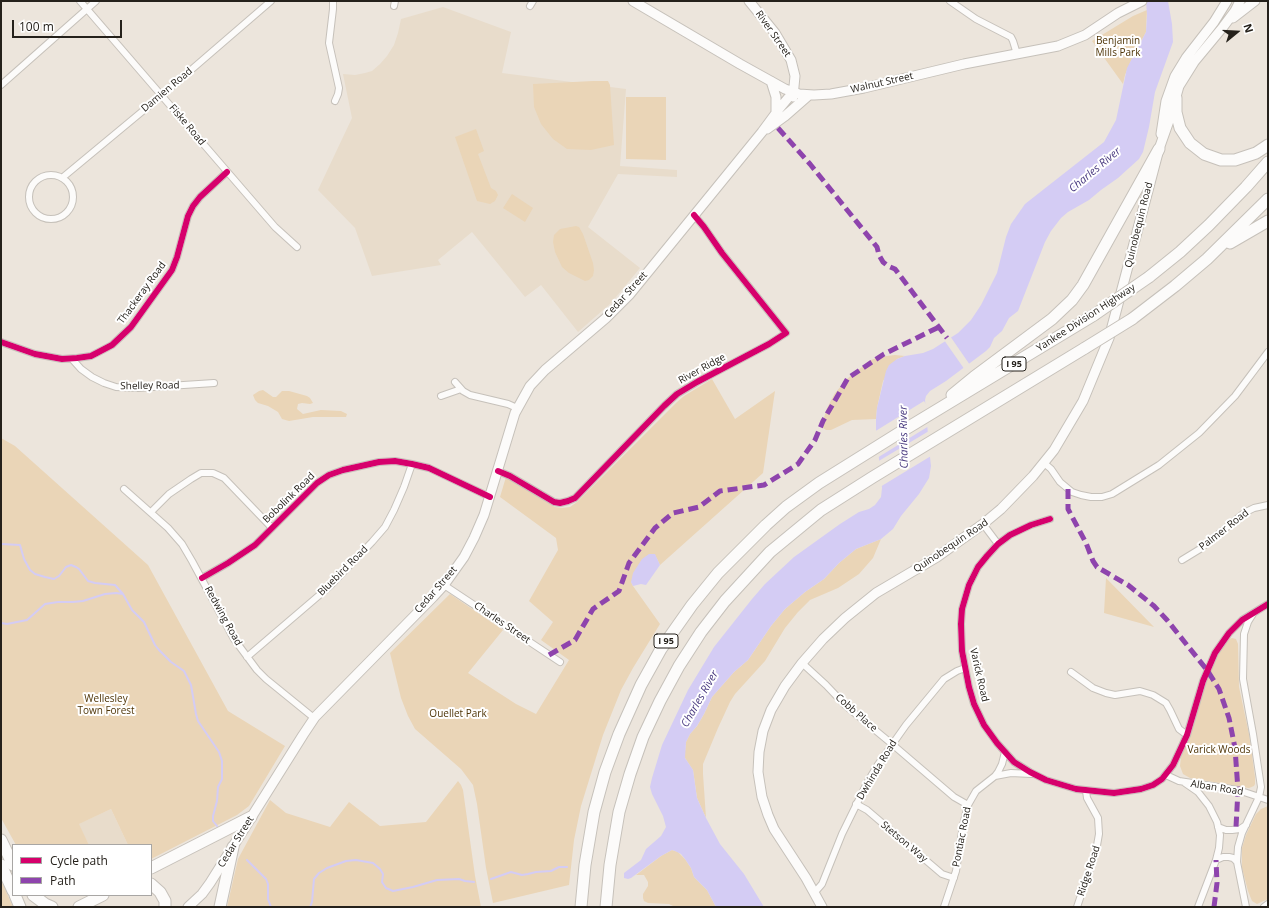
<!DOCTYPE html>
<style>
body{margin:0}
#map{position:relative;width:1269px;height:908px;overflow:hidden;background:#ece5dc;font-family:"Open Sans",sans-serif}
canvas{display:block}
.frame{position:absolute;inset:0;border:2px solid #25211b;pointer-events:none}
.legend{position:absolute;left:12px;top:844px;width:140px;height:52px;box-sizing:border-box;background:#fff;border:1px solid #a8a6a4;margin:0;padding:5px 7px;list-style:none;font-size:12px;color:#25211b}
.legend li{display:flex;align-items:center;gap:8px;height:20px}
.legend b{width:20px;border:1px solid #a8a6a4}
.north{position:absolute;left:1217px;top:12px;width:40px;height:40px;-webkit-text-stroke:3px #fff;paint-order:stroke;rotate:72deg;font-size:11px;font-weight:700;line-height:16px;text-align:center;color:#25211b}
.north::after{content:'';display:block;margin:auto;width:14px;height:18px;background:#25211b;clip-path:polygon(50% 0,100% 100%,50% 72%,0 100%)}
.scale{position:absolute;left:12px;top:20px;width:110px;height:18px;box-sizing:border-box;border:2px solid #25211b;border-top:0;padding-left:5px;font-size:12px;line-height:14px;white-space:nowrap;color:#25211b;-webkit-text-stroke:3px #fff;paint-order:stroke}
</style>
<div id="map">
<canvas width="1269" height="908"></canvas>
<div class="frame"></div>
<ul class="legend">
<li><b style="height:5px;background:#d6006c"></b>Cycle path</li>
<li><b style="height:5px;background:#8e44ad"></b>Path</li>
</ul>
<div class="north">N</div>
<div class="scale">100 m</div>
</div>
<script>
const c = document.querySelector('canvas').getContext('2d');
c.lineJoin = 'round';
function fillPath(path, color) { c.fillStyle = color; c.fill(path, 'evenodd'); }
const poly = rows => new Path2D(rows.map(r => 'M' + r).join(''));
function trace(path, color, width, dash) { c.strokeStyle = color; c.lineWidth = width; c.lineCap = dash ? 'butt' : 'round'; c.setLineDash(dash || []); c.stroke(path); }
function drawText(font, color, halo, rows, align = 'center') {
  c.font = font + ' "Open Sans",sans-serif'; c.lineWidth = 4; c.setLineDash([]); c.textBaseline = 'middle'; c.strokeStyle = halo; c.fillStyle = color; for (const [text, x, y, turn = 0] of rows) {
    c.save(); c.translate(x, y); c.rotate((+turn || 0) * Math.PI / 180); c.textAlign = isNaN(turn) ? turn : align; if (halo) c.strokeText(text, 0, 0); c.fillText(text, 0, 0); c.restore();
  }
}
const built = poly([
 [443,7,511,32,502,73,626,89,620,166,677,170,677,177,618,174,588,227,640,268,611,303,578,332,541,285,525,297,472,232,438,260,441,265,372,276,355,228,318,190,352,118,343,74,355,75,365,73,372,71,380,64,387,56,394,45,398,33,401,19],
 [111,809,128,845,89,845,78,824]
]);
const green = poly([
 [1147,10,1146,32,1131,61,1125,75,1123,84,1092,41,1133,16],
 [593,81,608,81,610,85,614,145,591,150,567,149,553,139,541,124,534,107,533,84],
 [626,97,666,97,666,160,626,159],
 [476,129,484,151,478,154,491,188,496,191,498,195,495,201,490,204,477,201,455,137],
 [512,194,533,208,525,222,503,208],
 [576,226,579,227,583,234,593,263,594,270,593,276,589,280,585,281,569,273,562,267,555,252,553,242,554,235,560,229],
 [895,355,905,356,897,359,883,381,877,408,876,419,852,420,831,430,826,430,823,428,823,421,827,408,835,393,848,378,871,360,879,357],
 [712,379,735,419,775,391,763,473,660,565,655,555,631,582,633,586,660,624,633,668,621,690,603,735,581,806,574,840,569,885,493,903,486,868,477,804,473,785,461,769,415,729,408,716,401,698,390,653,450,594,503,630,468,673,516,704,536,714,569,660,541,640,553,622,529,601,558,550,556,538,500,497,506,477,555,507,562,508,570,507,577,502,677,402,684,396],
 [263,390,273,397,276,397,282,391,289,391,307,396,310,398,313,403,310,404,302,403,298,404,297,409,303,414,321,410,341,411,347,414,346,417,313,417,289,421,282,419,278,412,268,406,258,403,255,400,253,395,259,391],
 [1,438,15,446,148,565,228,711,285,746,249,806,237,815,151,859,151,845,128,845,111,809,79,824,89,845,16,845,1,818],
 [881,539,873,558,859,574,838,588,810,600,798,612,785,628,765,661,735,694,730,702,718,728,703,764,703,774,706,818,697,798,693,770,685,758,685,751,686,742,690,734,697,726,704,714,712,697,734,672,748,660,771,626,785,609,805,592,824,579,839,563,856,549],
 [1106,578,1154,627,1104,613],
 [1232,638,1236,639,1238,644,1239,687,1249,734,1255,777,1255,784,1254,786,1249,788,1190,778,1183,774,1180,766,1181,757,1193,728,1203,689,1211,669,1222,648,1229,639],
 [458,781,461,785,463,790,475,876,481,907,227,907,238,859,270,800,286,813,330,827,349,802,380,826,426,822],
 [1268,806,1268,899,1257,904,1252,901,1248,891,1242,868,1242,848,1246,835,1256,814,1261,809],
 [672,850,678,852,685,859,691,868,694,877,707,890,716,907,675,907,669,904,648,903,644,901,643,898,643,894,648,886,648,882,644,875,636,875,661,856],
 [1,880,13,907,1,907]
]);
const water = poly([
 [1146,1,1168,1,1172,24,1173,42,1155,92,1149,127,1143,152,1139,159,1118,178,1101,190,1089,200,1068,212,1061,218,1051,231,1045,242,1018,311,1009,318,1002,331,994,338,990,347,986,351,946,381,930,391,926,396,925,400,930,457,931,466,929,478,919,494,901,516,893,529,881,539,856,549,839,563,824,579,805,592,785,609,771,626,748,660,734,672,712,697,704,714,697,726,690,734,686,742,685,758,693,770,697,798,706,818,720,844,744,874,764,907,716,907,707,890,694,877,691,868,685,859,681,854,675,851,672,850,661,856,631,878,628,879,624,878,624,873,641,860,646,849,661,836,666,827,663,816,652,794,650,787,652,778,662,745,688,690,714,647,752,599,765,584,794,557,840,524,859,512,869,509,875,505,881,497,882,488,876,430,876,419,877,408,886,371,889,365,897,359,905,356,923,353,933,349,958,333,971,320,981,305,997,273,1006,237,1011,224,1025,204,1104,142,1116,120,1127,68,1146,32,1147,15],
 [649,554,655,554,660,565,646,585,641,584,633,586,631,582,633,573,642,559]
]);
const pier = poly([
 [950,336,970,365,965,370,944,340],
 [924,401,927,406,929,426,877,458,874,432],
 [929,431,931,456,880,487,877,462]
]);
const stream = poly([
 [1,544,20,545,24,559,30,570,35,574,45,577,54,579,59,576,66,567,71,565,76,567,79,569,88,581,95,583,115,585,123,594,132,610,144,622,155,645,159,650,171,662,184,671,191,685,196,714,198,721,219,752,222,761,222,779,218,787,217,801,213,816,213,821,217,826],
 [1,623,7,624,27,620,45,604,58,602,73,602,83,601,105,594,116,593,123,594],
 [247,860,266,879,268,884,268,899,271,907],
 [491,879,511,872,522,875,528,874,536,872,551,871,559,867,567,867],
 [310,907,312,902,314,879,319,873,327,868,346,861,356,860,373,863,380,869,383,874,382,882,386,888,393,891,413,887,437,880,459,879,465,881,474,882]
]);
const street = poly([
 [80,1,275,227,297,247],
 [333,1,333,9,329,43,339,88,338,94,335,101],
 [950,1,976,19,1011,37,1013,41,1017,54],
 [394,6,395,1],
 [530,6,533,1],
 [1,85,96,1],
 '29 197a22 22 0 1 1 44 0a22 22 0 1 1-44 0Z',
 [62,178,162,95,271,1],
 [1,342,35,354,62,359,77,358,91,356,112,345,131,327,172,270,177,257,188,216,193,206,200,197,227,172],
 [72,359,81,369,92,377,104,383,116,387,138,388,214,383],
 [455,382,463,391,470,395,508,404,517,408],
 [441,396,461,389],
 [1044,463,1051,469,1060,482,1072,492,1081,495,1091,497,1102,497,1112,494,1159,465,1199,433,1235,396,1268,352],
 [498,471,510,476,554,502,560,503,568,501,575,498,664,406,677,394,697,382,769,344,786,333,722,253,704,227,694,215],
 [124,489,168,528,182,544,192,561,234,639,257,670,266,679,314,718],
 [151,512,169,494,191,479,201,473,213,473,224,478,272,528],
 [1050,519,1031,525,1010,535,998,544,987,556,978,567,969,585,962,609,961,624,962,651,969,687,974,704,984,725,997,743,1014,762,1030,772,1046,780,1076,789,1114,793,1141,789,1153,785,1162,779,1173,765,1187,735,1203,681,1215,653,1229,633,1242,620,1268,604],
 [983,524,998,544],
 [1182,560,1200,549,1244,513,1254,508,1268,505],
 [202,578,228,563,255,545,317,483,329,475,343,470,379,462,395,461,412,464,429,468,490,497],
 [444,585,560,662],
 [247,657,330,586,372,542,385,527,394,510,404,487,412,464],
 [802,663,826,685,846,706,892,744,954,797,968,805],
 [1071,672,1093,688,1106,693,1115,695,1140,691,1153,695,1166,703,1170,710,1179,729,1187,735],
 [1166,775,1179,781,1238,790,1268,800],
 [995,776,1011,773,1031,774],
 [1185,783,1198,792,1209,806,1217,822,1220,835,1219,848,1216,860,1198,907],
 [856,804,867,810,942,874,954,878],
 [1218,827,1226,830,1232,830,1240,829,1246,825],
 [1216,860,1223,857,1229,857,1233,858,1237,862],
 [815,892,822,884,842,834,867,783,877,766,906,725,944,679,957,671,965,668],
 [944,907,956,871,963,825,968,805,976,791,995,776,998,772,1002,764,1005,752],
 [1077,907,1096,851,1099,834,1098,818,1087,798,1086,791],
 [1246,907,1237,862,1238,847,1242,833,1259,797,1261,787,1253,734,1243,679,1244,634,1248,622,1253,614],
 [1264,907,1268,904]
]);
const secondary = poly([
 [633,1,740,64,785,89,799,94,814,95,831,94,864,88,964,64,1058,46,1085,35,1118,13,1142,1],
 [749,1,775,33,791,60,795,76,793,97],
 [1233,18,1255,1],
 [771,81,776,97,776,111],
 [767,129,785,116,809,95],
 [1161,134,1166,101,1175,76,1186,58,1214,22,1227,1],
 [188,907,202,894,210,883,303,735,315,717,433,597,444,585,464,557,474,538,484,515,515,413,530,386,545,370,606,318,630,294,762,132,779,109,793,92],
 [822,907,806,878,774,829,768,815,762,797,758,772,759,752,763,731,771,710,785,686,802,663,823,639,845,618,876,593,937,557,983,524,1001,509,1033,476,1054,450,1083,401,1109,338,1159,149,1170,118,1179,86,1194,62,1223,27,1235,11,1240,1]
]);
const highway = poly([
 [1176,98,1176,112,1180,128,1190,143,1204,154,1221,160,1235,160,1256,153,1268,145],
 [1230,243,1268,221],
 [1149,277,1180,252,1209,225,1246,187,1268,162],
 [1132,319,1175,286,1207,259,1268,199],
 [952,395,974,377,1052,319,1072,300,1083,285,1159,149],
 [1,840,13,865],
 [1,865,13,891],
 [151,868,251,817],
 [151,884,160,892,165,901,165,907],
 [15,895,20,907],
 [33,895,45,904,52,907],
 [79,907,103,895],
 [220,907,233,847],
 [581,907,585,865,594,812,605,772,619,734,641,685,661,649,692,605,718,573,766,525,786,507,819,483,899,433,1094,315],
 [606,907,610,865,619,812,630,774,643,737,660,701,679,666,701,632,725,601,770,552,821,510,873,477,1085,348]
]);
const highwayBridge = poly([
 [1094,315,1149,277],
 [1085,348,1132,319]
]);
const quiet = poly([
 [778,128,810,164,877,247,879,255,883,262,888,266,895,269,947,338],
 [1068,489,1068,509,1086,543,1093,561,1097,567,1128,585,1154,606,1167,620,1207,670,1219,689,1229,718,1235,748,1238,790,1236,827],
 [549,655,575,640,593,609,619,591,629,563,655,528,673,513,699,507,720,491,764,485,798,464,815,440,823,421,848,378,884,354,939,327],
 [1214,907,1217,883,1216,860]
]);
const cycleway = poly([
 [1,342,35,354,62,359,77,358,91,356,112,345,131,327,172,270,177,257,188,216,193,206,200,197,227,172],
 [498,471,510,476,554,502,560,503,568,501,575,498,664,406,677,394,697,382,769,344,786,333,722,253,704,227,694,215],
 [1050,519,1031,525,1010,535,998,544,987,556,978,567,969,585,962,609,961,624,962,651,969,687,974,704,984,725,997,743,1014,762,1030,772,1046,780,1076,789,1114,793,1141,789,1153,785,1162,779,1173,765,1187,735,1203,681,1215,653,1229,633,1242,620,1268,604],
 [202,578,228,563,255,545,317,483,329,475,343,470,379,462,395,461,412,464,429,468,490,497]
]);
const shields = [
 [1014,364,24],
 [666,641,24]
];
const shieldNames = [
 ["I 95",1014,364],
 ["I 95",666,641]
];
const streetNames = [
 ["River Street",773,34,55],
 ["Walnut Street",882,83,-13],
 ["Damien Road",167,90,-40],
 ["Fiske Road",187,125,50],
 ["Quinobequin Road",1139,225,-76],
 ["Thackeray Road",142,293,-54],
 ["Cedar Street",626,295,-48],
 ["Yankee Division Highway",1086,318,-33],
 ["River Ridge",702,369,-29],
 ["Shelley Road",150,386,-1],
 ["Bobolink Road",289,498,-44],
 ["Palmer Road",1224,530,-38],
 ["Quinobequin Road",951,546,-34],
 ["Bluebird Road",343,571,-45],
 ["Cedar Street",436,590,-49],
 ["Redwing Road",223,616,61],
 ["Charles Street",502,623,34],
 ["Varick Road",979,675,77],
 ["Cobb Place",856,713,41],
 ["Dwhinda Road",877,770,-59],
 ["Alban Road",1217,788,9],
 ["Pontiac Road",962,837,-79],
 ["Cedar Street",236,842,-58],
 ["Stetson Way",904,842,40],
 ["Ridge Road",1089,871,-72]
];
const parkNames = [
 ["Benjamin",1118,41],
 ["Mills Park",1118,53],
 ["Wellesley",106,699],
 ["Town Forest",106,711],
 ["Ouellet Park",458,714],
 ["Varick Woods",1219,750]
];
const waterNames = [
 ["Charles River",1095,170,-40],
 ["Charles River",904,437,-91],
 ["Charles River",700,699,-60]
];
fillPath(built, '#e8dccb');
fillPath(green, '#ead5b7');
fillPath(water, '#d4ccf4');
fillPath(pier, '#ece5dc');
trace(stream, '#d4ccf4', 2);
trace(street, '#c6c1ba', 8);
trace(secondary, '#c6c1ba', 11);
trace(highway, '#c6c1ba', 13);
trace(street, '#fcfbfa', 6);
trace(secondary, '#fcfbfa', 9);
trace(highway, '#fcfbfa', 11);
trace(highwayBridge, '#c6c1ba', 13, []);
trace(highwayBridge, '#fcfbfa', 11);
trace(quiet, '#8e44ad', 5, [10, 5]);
trace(cycleway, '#d6006c', 6);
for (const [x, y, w] of shields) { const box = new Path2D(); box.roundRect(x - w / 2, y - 7, w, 14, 3); c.fillStyle = '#fff'; c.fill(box); trace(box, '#25211b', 1); }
drawText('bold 9px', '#25211b', null, shieldNames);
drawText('10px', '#25211b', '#fff', streetNames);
drawText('10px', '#4e3406', '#fff', parkNames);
drawText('italic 11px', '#48397f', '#fff', waterNames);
</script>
